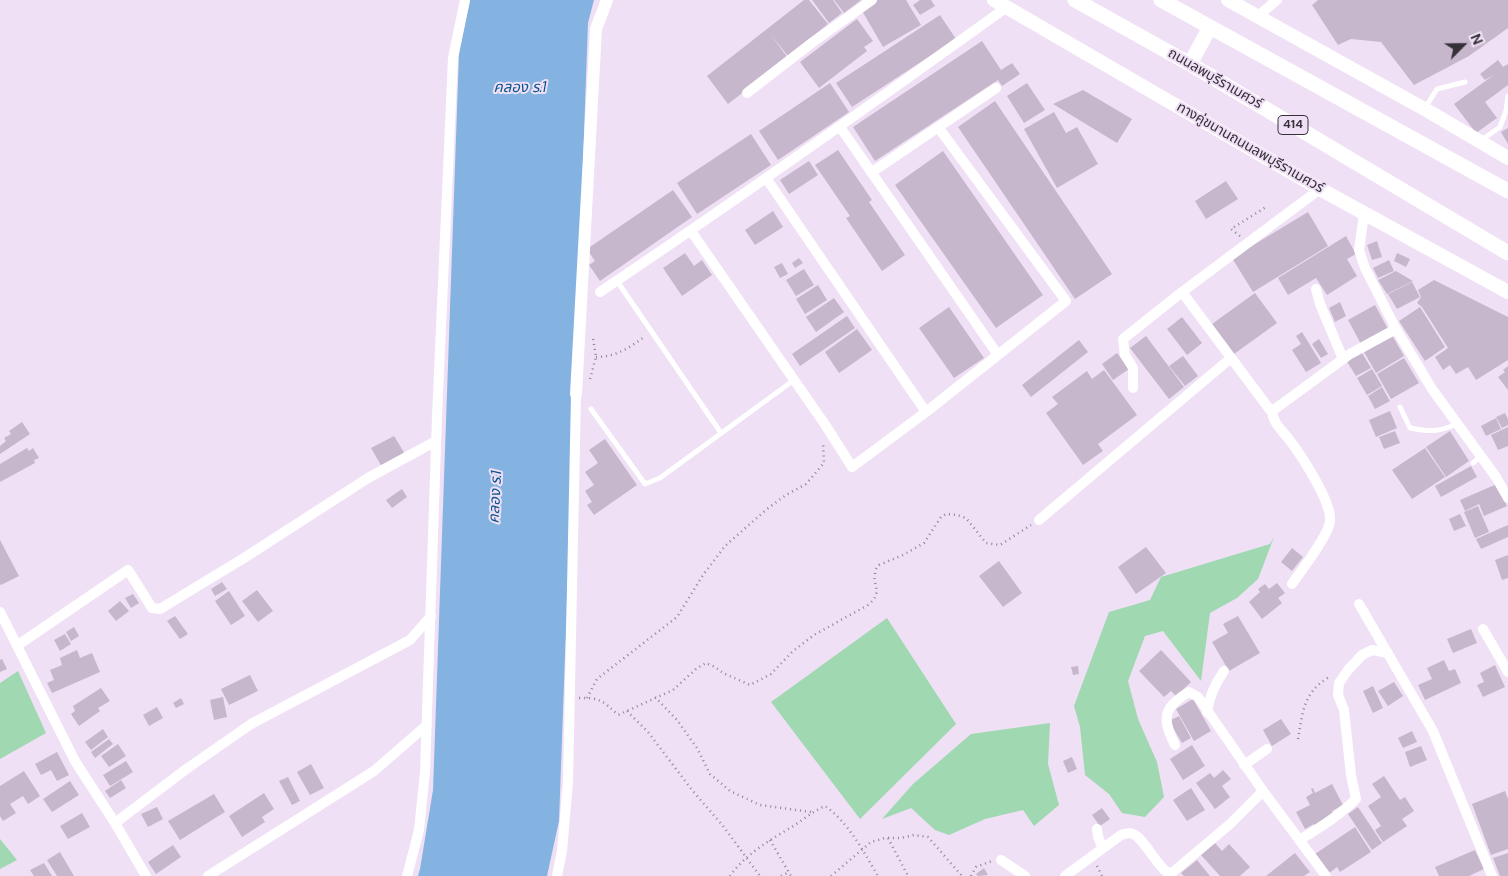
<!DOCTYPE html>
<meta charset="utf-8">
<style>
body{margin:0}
#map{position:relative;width:1508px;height:876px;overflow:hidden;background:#efe0f5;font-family:"DM Sans",sans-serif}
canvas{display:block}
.north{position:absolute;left:1438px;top:20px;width:50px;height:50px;-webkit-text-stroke:4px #efe0f5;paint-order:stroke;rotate:67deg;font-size:14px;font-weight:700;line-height:20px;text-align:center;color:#363139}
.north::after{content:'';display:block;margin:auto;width:18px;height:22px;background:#363139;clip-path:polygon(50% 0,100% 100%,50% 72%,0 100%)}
</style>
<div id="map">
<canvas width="1508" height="876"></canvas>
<div class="north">N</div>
</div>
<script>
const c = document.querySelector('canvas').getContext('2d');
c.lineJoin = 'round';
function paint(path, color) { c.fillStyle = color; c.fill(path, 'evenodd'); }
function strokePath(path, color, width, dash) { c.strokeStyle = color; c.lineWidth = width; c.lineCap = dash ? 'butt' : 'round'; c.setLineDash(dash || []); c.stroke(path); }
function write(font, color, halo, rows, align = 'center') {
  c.font = font + ' "DM Sans","Noto Sans Thai",sans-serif'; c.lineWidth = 4; c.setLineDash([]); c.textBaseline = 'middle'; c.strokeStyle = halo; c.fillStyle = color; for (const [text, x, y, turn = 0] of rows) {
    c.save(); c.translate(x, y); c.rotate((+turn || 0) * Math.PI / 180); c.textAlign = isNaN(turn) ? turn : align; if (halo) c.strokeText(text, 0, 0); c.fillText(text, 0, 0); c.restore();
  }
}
const green = new Path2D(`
 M1274 537 1258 579 1237 598 1210 613 1201 681 1163 631 1145 636 1128 681 1138 719 1157 762 1164 797 1145 817 1122 813 1109 794 1085 775 1080 727 1074 706 1109 612 1150 600 1161 577 1270 544Z
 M887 618 956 724 860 819 771 702Z
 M18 671 46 733 0 759V683Z
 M1050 723 1048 764 1059 805 1034 826 1023 810 985 819 949 835 935 830 911 808 882 819 913 784 971 734Z
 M0 839 17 860 0 869Z`);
const water = new Path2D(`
 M470 0H594L588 23 559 821 547 876H418L420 869 433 790 459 53Z`);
const building = new Path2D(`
 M804 0H809L828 24 788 56 770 34 788 58 728 104 707 76Z
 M812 0H833L842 13 829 23Z
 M834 0H861L844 13Z
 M877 0H906L921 25 883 47 861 9Z
 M920 0H931L935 6 920 15 913 5Z
 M1318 0H1508V28L1469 56 1414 85 1381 42 1351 39 1338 45 1312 5Z
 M940 15 956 39 852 107 836 83Z
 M857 19 873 41 864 47 867 51 819 88 800 62Z
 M982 41 1001 70 1012 63 1020 74 1002 86 998 80 875 161 853 127Z
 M1498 60 1503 67 1508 64V85L1485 102 1497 118 1476 133 1454 104 1495 74 1485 80 1480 74Z
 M830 83 849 112 778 160 759 131Z
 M1027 83 1045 110 1024 123 1007 96Z
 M1083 90 1132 119 1117 143 1053 104Z
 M995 101 1112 274 1075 299 958 127Z
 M1054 112 1066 133 1077 127 1098 164 1057 188 1024 129Z
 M1508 128V144L1501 132Z
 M751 134 771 165 697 214 677 183Z
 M838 150 872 200 869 202 905 255 882 271 846 218 850 216 815 165Z
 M943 151 1043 295 996 328 895 185Z
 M809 161 818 175 789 194 780 180Z
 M1226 181 1238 199 1206 219 1195 201Z
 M673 190 692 217 600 281 589 265 595 261 587 249Z
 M773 211 783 227 755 245 745 230Z
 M1308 212 1328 246 1253 292 1232 258Z
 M1346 236 1356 254 1347 259 1357 276 1327 295 1316 278 1288 295 1278 278Z
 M1377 241 1382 257 1372 260 1367 245Z
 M685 253 694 266 702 260 712 275 682 296 663 268Z
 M1397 253 1410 259 1406 267 1394 261Z
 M799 258 803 263 795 268 792 263Z
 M1389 260 1394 271 1378 278 1373 268Z
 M782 263 788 274 780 278 774 267Z
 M804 269 814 285 796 296 786 280Z
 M1396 271 1413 281 1387 294 1378 280Z
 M1434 280 1508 317V360L1476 380 1468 367 1456 374 1450 365 1443 370 1435 357 1448 348 1422 307 1417 303 1421 297 1418 290Z
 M1412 282 1420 297 1397 309 1388 294Z
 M818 285 827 300 805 314 796 299Z
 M1255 293 1277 323 1234 354 1212 324Z
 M834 298 844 312 816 332 806 317Z
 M1340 302 1346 316 1335 322 1329 308Z
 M1375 305 1388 329 1361 344 1348 320Z
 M949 307 984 358 954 378 919 328Z
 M1420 307 1445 347 1425 361 1399 321Z
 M847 316 855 328 800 366 792 354Z
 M1182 317 1202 343 1187 355 1167 329Z
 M857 329 872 350 839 373 825 352Z
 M1302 332 1321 363 1306 372 1292 350 1301 344 1296 336Z
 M1392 335 1404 356 1376 373 1364 352Z
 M1146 336 1184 387 1169 399 1130 348Z
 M1319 339 1328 354 1321 358 1312 344Z
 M1079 340 1088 352 1031 397 1022 385Z
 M1361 351 1371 368 1356 376 1346 360Z
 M1117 353 1129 369 1113 380 1102 364Z
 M1183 356 1198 376 1185 386 1169 366Z
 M1404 358 1419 383 1391 399 1377 374Z
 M1508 366V390L1498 377 1505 372 1503 370Z
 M1372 369 1382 386 1367 395 1357 378Z
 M1104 370 1137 415 1098 444 1103 451 1083 465 1046 413 1058 404 1052 397 1087 371 1092 379Z
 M1382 387 1390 401 1375 409 1368 396Z
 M1390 411 1397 428 1376 437 1369 420Z
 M1505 413 1508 419V425L1502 428 1496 417Z
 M1496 418 1501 429 1486 436 1481 426Z
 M22 422 30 434 0 454V446L6 441 4 438 11 434 9 431Z
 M1508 427V446L1498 450 1491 435Z
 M1395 431 1400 443 1384 449 1379 437Z
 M1450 431 1469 461 1446 477 1426 447Z
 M394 436 405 454 382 467 371 448Z
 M605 439 637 485 594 515 587 505 592 502 585 491 594 485 585 472 598 463 589 450Z
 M27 448 29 451 33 448 39 458 34 460 35 463 0 482V464Z
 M1425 448 1445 477 1412 499 1392 470Z
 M1471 466 1477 477 1441 497 1435 486Z
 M1497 484 1507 506 1484 516 1479 504 1465 511 1460 500Z
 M402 489 407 497 392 508 386 500Z
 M1478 506 1489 532 1475 538 1464 512Z
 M1460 514 1466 526 1454 531 1449 519Z
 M1508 525V537L1481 549 1476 539Z
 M0 540 19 576 1 585 0 584Z
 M1146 547 1166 573 1136 594 1118 567Z
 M1292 548 1303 557 1292 571 1281 562Z
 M1508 555V578L1502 580 1495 560Z
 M999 561 1022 593 1003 607 979 576Z
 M222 582 227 589 215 596 211 589Z
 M1277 583 1285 593 1278 598 1282 603 1262 619 1249 602 1260 592 1258 589 1265 584 1269 589Z
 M257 590 273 611 258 622 242 601Z
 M229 591 245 616 231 625 215 601Z
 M133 594 139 603 131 608 125 598Z
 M120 601 129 611 116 621 108 611Z
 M175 616 188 634 180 639 167 621Z
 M1238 616 1260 653 1229 671 1212 642 1228 633 1223 624Z
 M74 627 79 636 71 641 66 632Z
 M1471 629 1477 643 1453 653 1447 639Z
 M65 634 71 644 60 651 54 640Z
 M77 650 80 658 92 653 100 672 52 693 47 683 54 680 50 670 62 665 60 658Z
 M1161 650 1191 682 1176 696 1171 691 1164 697 1139 671Z
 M2 659 7 669 0 672V660Z
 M1444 660 1449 671 1455 669 1461 683 1425 700 1418 685 1432 679 1427 668Z
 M1495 665 1505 687 1483 697 1477 685 1484 682 1480 673Z
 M1078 666 1079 674 1073 675 1071 667Z
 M250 675 258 691 229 705 221 689Z
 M1394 682 1403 696 1388 706 1378 691Z
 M1373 686 1383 708 1373 713 1363 691Z
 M101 688 110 701 98 708 100 711 79 726 71 714 75 711 73 706Z
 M223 697 227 717 214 720 210 700Z
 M181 698 184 704 176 708 173 703Z
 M1193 699 1211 731 1194 741 1176 709Z
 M157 707 163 718 149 726 143 715Z
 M1179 716 1191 738 1182 743 1169 721Z
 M1281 719 1291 734 1272 746 1263 730Z
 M103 729 108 737 91 750 85 742Z
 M1412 731 1417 742 1403 748 1398 738Z
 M109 739 113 744 95 758 91 752Z
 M118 744 126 756 109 767 101 756Z
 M1192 745 1205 766 1183 780 1170 759Z
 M1421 746 1427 760 1410 767 1405 752Z
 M57 752 69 775 57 781 51 770 41 775 35 764Z
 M1072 757 1077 769 1068 773 1063 761Z
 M126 761 133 772 110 786 103 775Z
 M311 764 324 788 310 795 297 772Z
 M1223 770 1231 779 1222 786 1230 797 1215 809 1196 783 1210 773 1214 778Z
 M24 771 40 796 28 804 23 796 10 804 16 813 3 821 0 816V786Z
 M1384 776 1400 800 1405 797 1414 811 1402 819 1407 826 1383 842 1375 830 1381 826 1368 806 1381 797 1372 784Z
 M288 777 300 801 292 805 279 781Z
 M121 780 126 788 110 798 105 791Z
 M70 781 79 795 52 812 43 799Z
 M1332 784 1343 805 1332 811 1335 816 1315 826 1314 824 1305 829 1296 812 1310 805 1306 797 1313 793 1311 789 1313 788 1315 793Z
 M1191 788 1205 810 1187 821 1173 800Z
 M1505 791 1508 799V849L1491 855 1472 804Z
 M264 793 274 809 262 817 265 822 242 837 229 816Z
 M214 794 225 812 180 840 168 821Z
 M157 807 163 819 148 827 141 814Z
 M1358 807 1382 843 1372 850 1348 814Z
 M1102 808 1110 819 1100 826 1092 815Z
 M82 813 90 827 68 839 60 826Z
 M1355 827 1371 852 1340 872 1337 867 1328 874 1315 854Z
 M1215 843 1222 851 1229 844 1250 867 1240 876H1220L1201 855Z
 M173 845 181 857 156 874 148 862Z
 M1475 850 1484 869 1469 876H1439L1435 867Z
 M60 852 74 876H57L47 860Z
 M1295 853 1310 872 1304 876H1266Z
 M1508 853V876H1500L1493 858Z
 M1197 860 1210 876H1184L1181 873Z
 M44 863 52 876H34L30 870Z
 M984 868 988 875 978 876 976 874Z`);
const path = new Path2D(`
 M1240 236 1231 229 1266 207
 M596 357C615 357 629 348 644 337
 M590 379 596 357 593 338
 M655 697 677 720 697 748 710 774 730 791 760 805 811 812
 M579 698C600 697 604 702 618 715L673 690 697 668 706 663 715 667 723 673 750 685 771 674 793 651 814 635 868 605C884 592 872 586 875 573 875 570 877 567 879 565L903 555 924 543 941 517 946 514 957 515 966 518 986 543 1000 545 1031 525
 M587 698 597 679 677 617 703 575 725 546 767 509 786 495 806 484 824 463 823 442
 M627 711 648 732 692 790 723 826 760 876
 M1298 739C1303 711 1303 693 1329 677
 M888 838 908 876
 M770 840 791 876
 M1097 866 1102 876
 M730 876C746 853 772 839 795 825 805 818 814 811 825 806 849 823 863 851 878 876
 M781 876 789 872
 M831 876 871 842 885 838H901L914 835 928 837 962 876
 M971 876 976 867 992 861`);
const service = new Path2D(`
 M1425 108 1437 89 1465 82
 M1480 141 1500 127 1506 111 1508 96
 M617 281 721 433
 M1400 407 1410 428C1430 432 1438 432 1457 424
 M591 409 645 484 660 478 794 380
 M1473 463 1481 456`);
const minor = new Path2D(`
 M1258 16 1277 0
 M747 93 813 42 872 0
 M840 127 998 355
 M872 172 996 88
 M766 178 926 412
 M1364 214 1359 250 1365 268 1396 329 1432 389 1496 477 1508 498
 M691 231 826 426 852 467 926 412 1066 301 938 127
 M1316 289 1320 304 1343 359
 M600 292C737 200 872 104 1007 7
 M1182 292 1270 410 1275 409 1350 354 1396 329
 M1133 388V368L1125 355 1123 339 1182 292 1320 189
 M1272 410C1272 423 1284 432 1291 442 1303 458 1332 503 1330 521 1329 535 1301 571 1292 584
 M1039 520 1231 358
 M1359 604 1433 731 1492 876
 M0 612 75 761 115 823 146 876
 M1483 629 1508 672
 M18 645 128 570 152 608 160 609 244 558 368 478 436 441
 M1207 712C1209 696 1215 684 1224 671
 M1175 745C1162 719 1162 708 1189 692L1198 697 1263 791 1326 876
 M1244 765 1267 749
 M115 823 185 770 251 724 410 640 431 616
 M1097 829 1098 837 1103 848
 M1299 840C1320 828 1339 816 1356 799L1351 775 1344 710 1338 695 1339 683 1348 670 1362 655 1372 650 1388 653
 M1001 860 1025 876
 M208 876 374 771 427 725
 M407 876 419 830 425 772 437 417 453 58 465 0
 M557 876 562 851 568 782 576 394
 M1065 876 1121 835C1124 834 1129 832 1133 834 1144 838 1155 864 1168 873L1173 872 1230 824 1263 791`);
const tertiary = new Path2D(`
 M576 394 596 29 607 0`);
const secondary = new Path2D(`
 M994 0 1320 189 1508 292
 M1228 0 1428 111 1508 158`);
const primary = new Path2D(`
 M1075 0 1190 64 1508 253
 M1161 0 1508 191
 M1190 64 1210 27`);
const shields = [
 [1293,125,30]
];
const shieldNames = [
 ["414",1293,125]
];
const streetNames = [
 ["ถนนลพบุรีราเมศวร์",1215,79,30],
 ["ทางคู่ขนานถนนลพบุรีราเมศวร์",1250,148,30]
];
const waterNames = [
 ["คลอง ร.1",520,88],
 ["คลอง ร.1",496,497,-87]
];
paint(green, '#9fd8b1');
paint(water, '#84b3e2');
paint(building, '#c6b7cc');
strokePath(path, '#8f8694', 2.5, [1, 4]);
strokePath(service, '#fff', 5);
strokePath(minor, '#fff', 10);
strokePath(tertiary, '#fff', 12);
strokePath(secondary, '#fff', 14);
strokePath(primary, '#fff', 15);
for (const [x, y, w] of shields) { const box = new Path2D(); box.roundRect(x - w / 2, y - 9.5, w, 19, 4); c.fillStyle = '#efe0f5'; c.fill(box); strokePath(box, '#363139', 1); }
write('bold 12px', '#363139', null, shieldNames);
write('14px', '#363139', '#efe0f5', streetNames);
write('italic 15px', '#0c548e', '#efe0f5', waterNames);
</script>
